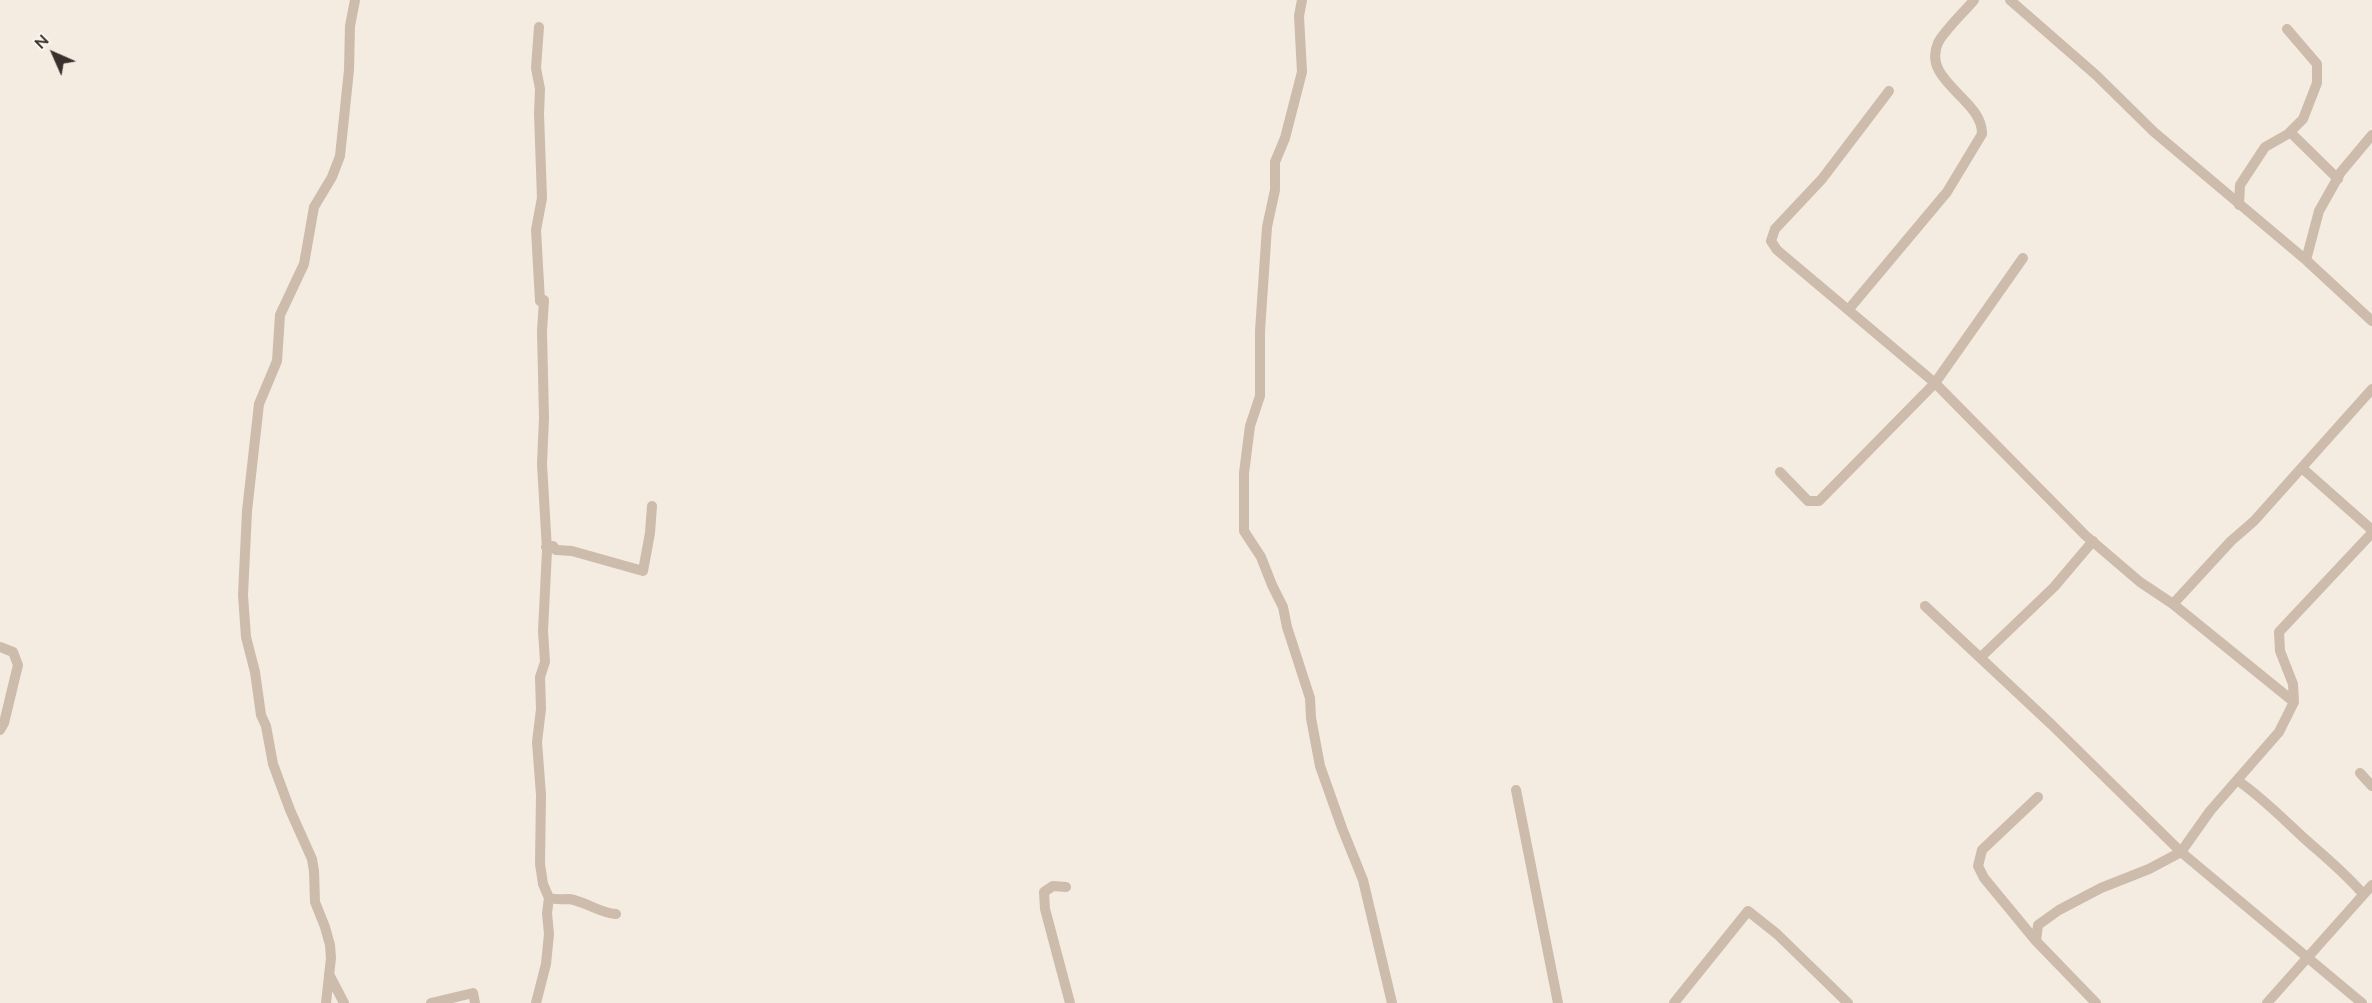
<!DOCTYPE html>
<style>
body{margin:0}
#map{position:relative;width:2372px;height:1003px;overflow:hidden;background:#f4ebe1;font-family:Lato,sans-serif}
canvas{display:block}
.north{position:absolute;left:24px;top:24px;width:60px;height:60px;-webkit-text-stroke:4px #fbf5ee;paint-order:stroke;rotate:315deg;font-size:16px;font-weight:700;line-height:24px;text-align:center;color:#3b302b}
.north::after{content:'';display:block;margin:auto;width:21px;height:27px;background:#3b302b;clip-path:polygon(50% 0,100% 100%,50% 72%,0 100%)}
</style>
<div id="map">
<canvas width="2372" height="1003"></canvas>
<div class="north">N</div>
</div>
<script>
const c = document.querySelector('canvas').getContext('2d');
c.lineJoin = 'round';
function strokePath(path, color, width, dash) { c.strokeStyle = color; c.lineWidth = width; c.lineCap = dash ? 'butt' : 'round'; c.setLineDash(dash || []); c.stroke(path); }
const minor = new Path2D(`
 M1302 0 1299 16 1302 72 1285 138 1275 162V190L1267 227 1260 331V396L1250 426 1244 473V531L1261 557 1272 585 1283 607 1287 627 1310 698 1311 718 1320 766 1342 828 1363 880 1392 1003
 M2010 0 2096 75 2154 132 2306 260 2372 321
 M1889 91 1822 179 1775 229 1771 241 1777 250 1935 383 2085 535 2140 582 2173 604 2294 702
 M2290 132 2338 179
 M2239 205 2240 185 2265 147 2288 134 2303 119 2317 83V64L2287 29
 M2306 260 2319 211 2341 172 2372 135
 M1849 309 1947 192 1982 134C1983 99 1921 81 1938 43 1943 32 1965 11 1974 0
 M2302 468 2372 530
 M1780 472 1808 501H1819L1935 383 2023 258
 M546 547 553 546 556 550 572 551 643 571 650 533 652 506
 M2173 604 2231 541 2254 521 2372 389
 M1925 606 2052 725 2181 852 2362 1003
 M0 647 13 652 18 665 4 723 0 730
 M1981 657 2054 587 2093 541
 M2360 773 2372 786
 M2237 780C2263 798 2282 818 2305 839 2325 857 2345 873 2363 894
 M1516 790 1558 1003
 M2038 797 1982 850 1978 866 1984 878 2036 941 2096 1003
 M1066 887 1053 886 1044 892 1045 909 1070 1003
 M549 898C557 900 562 899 569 899 585 901 599 913 616 914
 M2036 941 2038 925 2059 910 2101 888 2149 869 2181 852 2210 811 2279 732 2294 702 2293 684 2280 651 2279 632 2372 533
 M329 974 344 1003
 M326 1003 331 958 330 945 325 927 315 902 314 871 312 859 290 810 273 764 266 726 261 715 255 672 246 637 243 595 247 511 259 404 277 361 280 315 304 264 314 207 332 177 340 156 349 70 350 26 355 0
 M431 1003 473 993 475 1003
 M536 1003 546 964 549 934 547 913 549 898 543 884 540 864 541 795 537 742 541 709 540 677 545 662 543 631 547 550 542 464 544 418 542 331 544 300 540 301 536 230 542 198 539 114 540 89 536 68 539 27
 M1674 1003 1748 911 1777 934 1848 1003
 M2267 1003 2372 885`);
strokePath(minor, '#cdbbac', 10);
</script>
